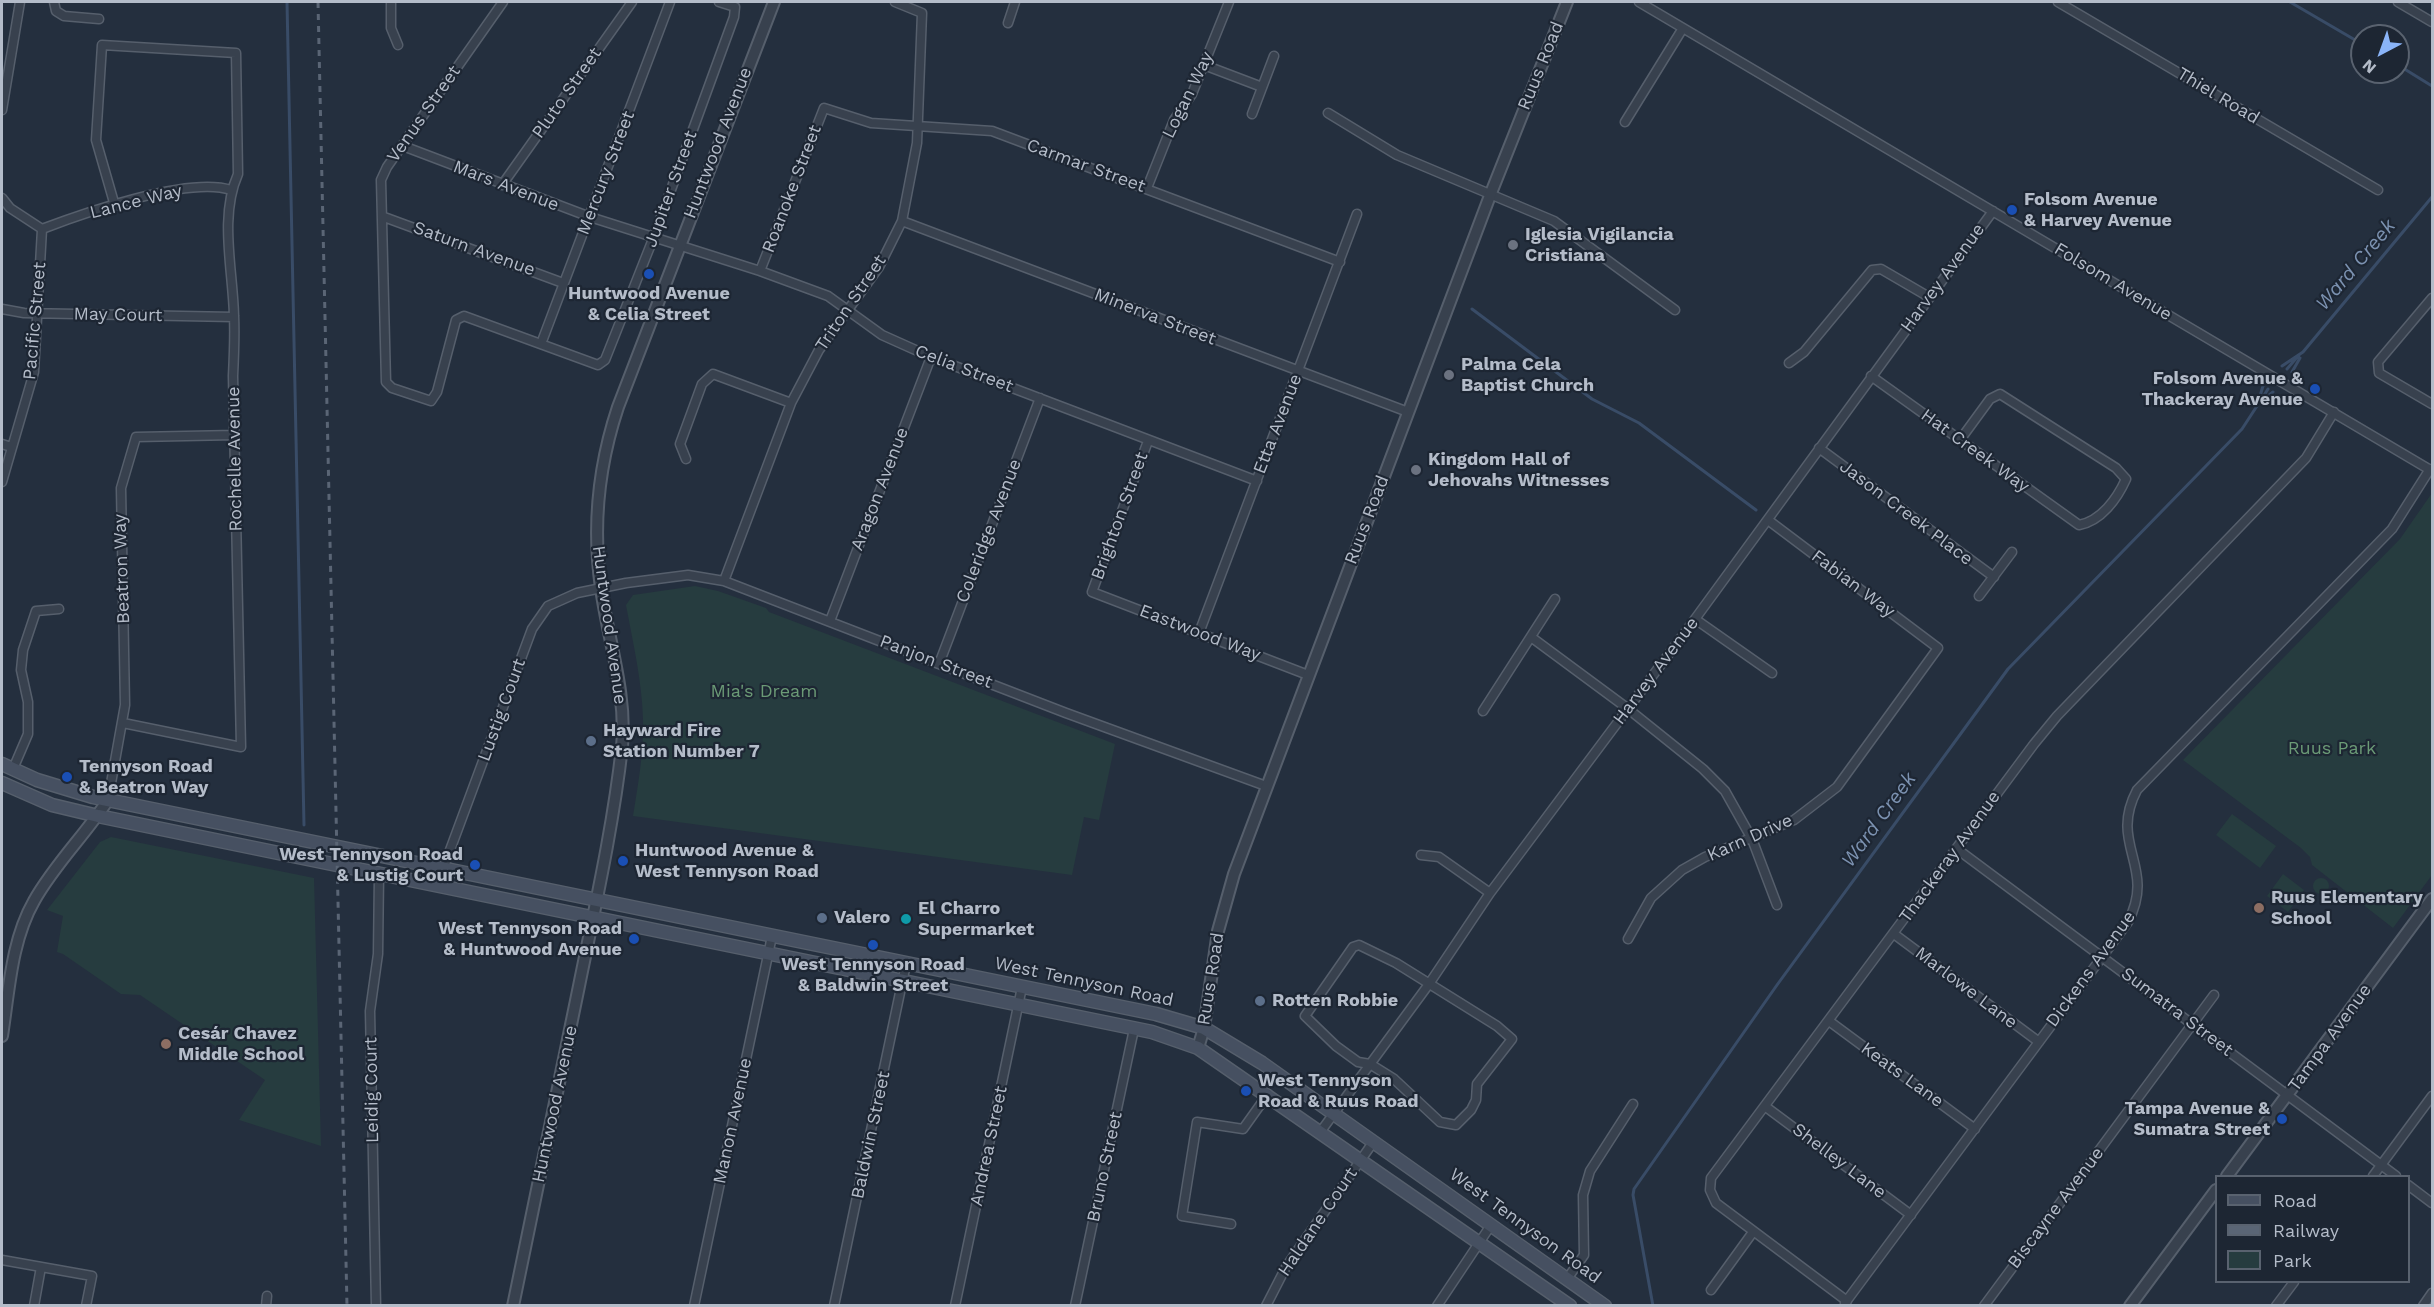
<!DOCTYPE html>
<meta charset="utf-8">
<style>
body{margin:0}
#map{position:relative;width:2434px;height:1307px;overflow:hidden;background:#242f3e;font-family:"Work Sans",sans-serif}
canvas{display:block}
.frame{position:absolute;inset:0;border:3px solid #b4bcc9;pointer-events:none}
.legend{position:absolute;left:2215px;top:1175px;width:195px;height:108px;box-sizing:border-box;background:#1d2633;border:2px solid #59626f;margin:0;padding:8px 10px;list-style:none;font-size:18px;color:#b4bcc9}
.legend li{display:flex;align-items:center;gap:12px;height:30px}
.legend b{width:30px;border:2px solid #59626f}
.north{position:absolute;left:2350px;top:24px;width:60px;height:60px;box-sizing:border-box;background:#1d2633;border:2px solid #59626f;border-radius:50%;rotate:221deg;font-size:16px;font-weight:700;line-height:24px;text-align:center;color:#b4bcc9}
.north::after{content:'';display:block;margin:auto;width:21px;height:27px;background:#8ab4f8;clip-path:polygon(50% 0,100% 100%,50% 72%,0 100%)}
</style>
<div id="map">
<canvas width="2434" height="1307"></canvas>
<div class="frame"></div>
<ul class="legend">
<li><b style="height:8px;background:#465061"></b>Road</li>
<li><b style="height:8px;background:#5a6575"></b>Railway</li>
<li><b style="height:16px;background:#263c3f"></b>Park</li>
</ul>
<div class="north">N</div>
</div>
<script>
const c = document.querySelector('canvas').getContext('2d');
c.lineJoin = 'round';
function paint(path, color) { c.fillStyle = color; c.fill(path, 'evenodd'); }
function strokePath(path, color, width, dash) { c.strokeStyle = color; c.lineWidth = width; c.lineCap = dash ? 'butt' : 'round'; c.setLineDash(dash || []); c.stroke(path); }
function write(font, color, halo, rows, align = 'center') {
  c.font = font + ' "Work Sans",sans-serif'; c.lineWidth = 4.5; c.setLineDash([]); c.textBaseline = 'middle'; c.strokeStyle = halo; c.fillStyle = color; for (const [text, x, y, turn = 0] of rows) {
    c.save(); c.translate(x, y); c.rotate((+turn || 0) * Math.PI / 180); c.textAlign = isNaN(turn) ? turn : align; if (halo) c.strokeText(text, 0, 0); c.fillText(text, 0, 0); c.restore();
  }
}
const green = new Path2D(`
 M2432 493V875L2393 928 2312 865 2310 857 2301 848 2183 760 2400 539Z
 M695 586 718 591 766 608 769 612 1115 744 1099 820 1084 817 1072 875 633 816C638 784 644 752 643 719 642 681 633 643 626 605L633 595Z
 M2232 814 2276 846 2260 868 2216 835Z
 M111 837 314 878 321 1146 239 1120 265 1080 140 995 121 994 63 954 57 952 63 916 47 910 100 842Z
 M2283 874 2304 890 2288 912 2267 896Z
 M2313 886a8 8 0 1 1 16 0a8 8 0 1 1-16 0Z`);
const stream = new Path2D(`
 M287 2 304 825
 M2290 2 2362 44
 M2398 65 2432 86
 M1472 309 1592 399 1639 423 1756 510
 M2282 366 2303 352 2432 197
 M2287 369 2299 355
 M2292 372 2300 358
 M2260 402 2268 389
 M2258 404 2273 392
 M1653 1306 1633 1195 1634 1189 1777 985 2008 669 2242 429 2257 406 2263 386`);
const minor = new Path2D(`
 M54 2 56 11 64 16 99 19
 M391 2V28L398 45
 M503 2 387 167 381 180 386 382 392 388 431 401 437 392 456 320 464 316 598 365 605 360 653 239 734 17 735 7 719 2
 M1639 2 2432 471
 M2058 2 2378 190
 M2398 2 2432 22
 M1008 23 1015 2
 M1204 65 1262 87
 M2 110 20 2
 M1328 113 1397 155 1554 221 1675 310
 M1252 114 1274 56
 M1625 122 1683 28
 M403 146 590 217 760 271 828 296 882 335 931 357 1257 481
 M502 185 632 2
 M1147 188 1174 120 1192 94 1229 2
 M2 198 10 208 42 229
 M115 206 96 140 102 45 236 53 238 174C219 217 233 270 234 316 235 336 234 356 233 376L241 747 123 723
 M384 217 563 283
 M902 221 1408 412
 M42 229C84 213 189 176 231 190
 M760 271 824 108 871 123 992 131 1340 262
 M2432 298 2378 362 2379 373 2432 404
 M2 309 24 313 234 317
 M541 344 670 2
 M1789 363 1804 352 1872 270 1881 269 1929 297
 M1871 376 2079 525C2101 521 2117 499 2126 479L2116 468 2000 394 1990 399 1960 440
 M1148 441 1092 592 1308 675
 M2 444 11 447
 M1819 448 1994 577
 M686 459 680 444 702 384 713 374 791 403
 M2 482 34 372 42 229
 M724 581 791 403 819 350 879 267 902 221 917 143 922 13 895 2
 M1979 596 2012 552
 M1695 619 1772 673
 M830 621 931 357
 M1199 633 1357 214
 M1531 637 1627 708 1703 769 1725 791 1752 839 1777 905
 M939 664 1040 398
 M1483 711 1555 599
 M13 769 28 734V702L21 670 23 650 36 611 59 609
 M108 800 125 705 121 488 136 437 235 435
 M1957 849 2396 1176
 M1421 855 1439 857 1490 893
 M443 869 532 629 548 606 577 593 626 583 688 575 724 581 1066 713 1266 786
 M1894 934 2039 1042
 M1628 939 1651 898 1682 870 1705 857 1794 820 1837 787 1938 648 1768 520
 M1359 945 1396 963 1497 1026 1512 1039 1477 1084 1476 1100 1471 1110 1456 1125 1440 1122 1394 1079 1370 1064 1358 1062 1336 1046 1305 1016 1353 947Z
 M1829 1021 1975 1129
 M1766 1107 1911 1215
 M1321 1131 1429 984 1490 893 1695 619 1993 211
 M2373 1176 2432 1096
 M2408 1185 2432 1203
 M1231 1224 1182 1216 1197 1122 1243 1129 1268 1094
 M2 1260 92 1276 86 1306
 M1567 1279 1584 1255 1583 1195 1590 1171 1633 1104
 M1711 1290 1753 1232
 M1847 1301 1716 1203 1710 1190 1711 1178 2034 744 2057 716 2306 458 2334 412
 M1845 1303 2128 922C2157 866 2108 845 2137 790L2392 529 2430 469
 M34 1306 41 1267
 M266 1306 267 1296
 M376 1306 370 1011 378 954 379 875
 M694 1306 772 936
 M834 1306 906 964
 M955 1306 1022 987
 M1075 1306 1134 1029
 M1266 1306 1286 1267 1374 1141
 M1437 1306 1491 1225
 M1984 1306 2214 995
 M2276 1306 2294 1282
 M2423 1306 2432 1293`);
const tertiary = new Path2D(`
 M2 1036C9 992 11 941 34 901 54 865 85 835 108 800
 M1198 1048 1204 1028 1218 931 1234 874 1491 193 1567 2
 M2227 1176 2432 899
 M513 1306C535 1199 557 1093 579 986 595 907 613 827 622 747 627 693 608 640 601 588 592 525 598 467 618 407L774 2
 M2130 1306 2216 1190`);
const secondary = new Path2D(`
 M2 764 37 780 93 797 1156 1014 1204 1028 1262 1063 1605 1306
 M2 783 52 805 98 816 1152 1032 1198 1048 1570 1306`);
const rail = new Path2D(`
 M318 2 347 1306`);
const markers = [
 [2012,210,6,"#1a4fb4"],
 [1513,245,6,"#6b7280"],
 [649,274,6,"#1a4fb4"],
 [1449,375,6,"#6b7280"],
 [2315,389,6,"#1a4fb4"],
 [1416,470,6,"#6b7280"],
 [591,741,6,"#5c6f8a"],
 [67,777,6,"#1a4fb4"],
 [623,861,6,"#1a4fb4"],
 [475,865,6,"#1a4fb4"],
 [2259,908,6,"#8d6e63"],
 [822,918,6,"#5c6f8a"],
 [906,919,6,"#0f9aa8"],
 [634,939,6,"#1a4fb4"],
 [873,945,6,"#1a4fb4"],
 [1260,1001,6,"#5c6f8a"],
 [166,1044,6,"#8d6e63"],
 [1246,1091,6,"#1a4fb4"],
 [2282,1119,6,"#1a4fb4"]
];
const streetNames = [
 ["Ruus Road",1541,66,-68],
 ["Pluto Street",567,93,-55],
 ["Logan Way",1188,95,-64],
 ["Thiel Road",2218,96,31],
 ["Venus Street",424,114,-55],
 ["Huntwood Avenue",718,143,-69],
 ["Carmar Street",1086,166,20],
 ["Mercury Street",606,173,-69],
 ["Mars Avenue",506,186,21],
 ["Jupiter Street",671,189,-70],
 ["Roanoke Street",792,189,-69],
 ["Lance Way",136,202,-14],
 ["Saturn Avenue",474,249,20],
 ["Harvey Avenue",1943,278,-54],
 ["Folsom Avenue",2113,282,31],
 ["Triton Street",851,303,-56],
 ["May Court",118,315,1],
 ["Minerva Street",1155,317,21],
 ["Pacific Street",35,321,-85],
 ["Celia Street",964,369,21],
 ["Etta Avenue",1278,424,-69],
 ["Hat Creek Way",1975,451,36],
 ["Rochelle Avenue",235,459,-91],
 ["Aragon Avenue",880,489,-69],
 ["Jason Creek Place",1906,513,37],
 ["Brighton Street",1120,516,-70],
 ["Ruus Road",1367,520,-69],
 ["Coleridge Avenue",989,531,-69],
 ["Beatron Way",122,569,-92],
 ["Fabian Way",1853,584,37],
 ["Huntwood Avenue",609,625,82],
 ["Eastwood Way",1200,633,21],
 ["Panjon Street",936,662,21],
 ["Harvey Avenue",1656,671,-53],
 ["Lustig Court",502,710,-70],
 ["Karn Drive",1750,838,-24],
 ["Thackeray Avenue",1950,857,-54],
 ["Dickens Avenue",2091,969,-54],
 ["Ruus Road",1211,979,-81],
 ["West Tennyson Road",1084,982,12],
 ["Marlowe Lane",1966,988,37],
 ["Sumatra Street",2177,1012,37],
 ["Tampa Avenue",2330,1038,-54],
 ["Keats Lane",1902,1075,36],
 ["Leidig Court",372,1090,-91],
 ["Huntwood Avenue",555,1104,-78],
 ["Manon Avenue",733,1121,-78],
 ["Baldwin Street",871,1135,-78],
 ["Andrea Street",989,1146,-78],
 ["Shelley Lane",1839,1161,37],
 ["Bruno Street",1105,1167,-78],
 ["Biscayne Avenue",2056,1208,-53],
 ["Haldane Court",1318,1222,-56],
 ["West Tennyson Road",1525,1226,36]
];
const poiNames = [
 ["Folsom Avenue",2024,200],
 ["& Harvey Avenue",2024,221],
 ["Iglesia Vigilancia",1525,235],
 ["Cristiana",1525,256],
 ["Huntwood Avenue",649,294,"center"],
 ["& Celia Street",649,315,"center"],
 ["Palma Cela",1461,365],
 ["Baptist Church",1461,386],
 ["Folsom Avenue &",2303,379,"right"],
 ["Thackeray Avenue",2303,400,"right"],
 ["Kingdom Hall of",1428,460],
 ["Jehovahs Witnesses",1428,481],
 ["Hayward Fire",603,731],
 ["Station Number 7",603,752],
 ["Tennyson Road",79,767],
 ["& Beatron Way",79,788],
 ["Huntwood Avenue &",635,851],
 ["West Tennyson Road",635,872],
 ["West Tennyson Road",463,855,"right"],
 ["& Lustig Court",463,876,"right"],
 ["Ruus Elementary",2271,898],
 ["School",2271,919],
 ["El Charro",918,909],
 ["Supermarket",918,930],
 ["Valero",834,918],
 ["West Tennyson Road",622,929,"right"],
 ["& Huntwood Avenue",622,950,"right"],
 ["West Tennyson Road",873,965,"center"],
 ["& Baldwin Street",873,986,"center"],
 ["Rotten Robbie",1272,1001],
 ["Cesár Chavez",178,1034],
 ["Middle School",178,1055],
 ["West Tennyson",1258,1081],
 ["Road & Ruus Road",1258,1102],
 ["Tampa Avenue &",2270,1109,"right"],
 ["Sumatra Street",2270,1130,"right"]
];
const parkNames = [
 ["Mia's Dream",764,692],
 ["Ruus Park",2332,749]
];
const waterNames = [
 ["Ward Creek",2356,265,-50],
 ["Ward Creek",1879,820,-54]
];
paint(green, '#263c3f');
strokePath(stream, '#394c67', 3);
strokePath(minor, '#565f6c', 11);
strokePath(tertiary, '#565f6c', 14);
strokePath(secondary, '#565f6c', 15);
strokePath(minor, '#38414e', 8);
strokePath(tertiary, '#38414e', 10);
strokePath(secondary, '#465061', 12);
strokePath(rail, '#5a6575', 3, [6, 6]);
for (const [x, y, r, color] of markers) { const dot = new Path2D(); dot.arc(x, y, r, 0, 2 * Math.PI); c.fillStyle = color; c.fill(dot); strokePath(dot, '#1d2633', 2); }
write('18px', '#b4bcc9', '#1d2633', streetNames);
write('bold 18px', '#b4bcc9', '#1d2633', poiNames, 'left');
write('18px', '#6b9a76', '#1d2633', parkNames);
write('italic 20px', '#7c92b1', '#1d2633', waterNames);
</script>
